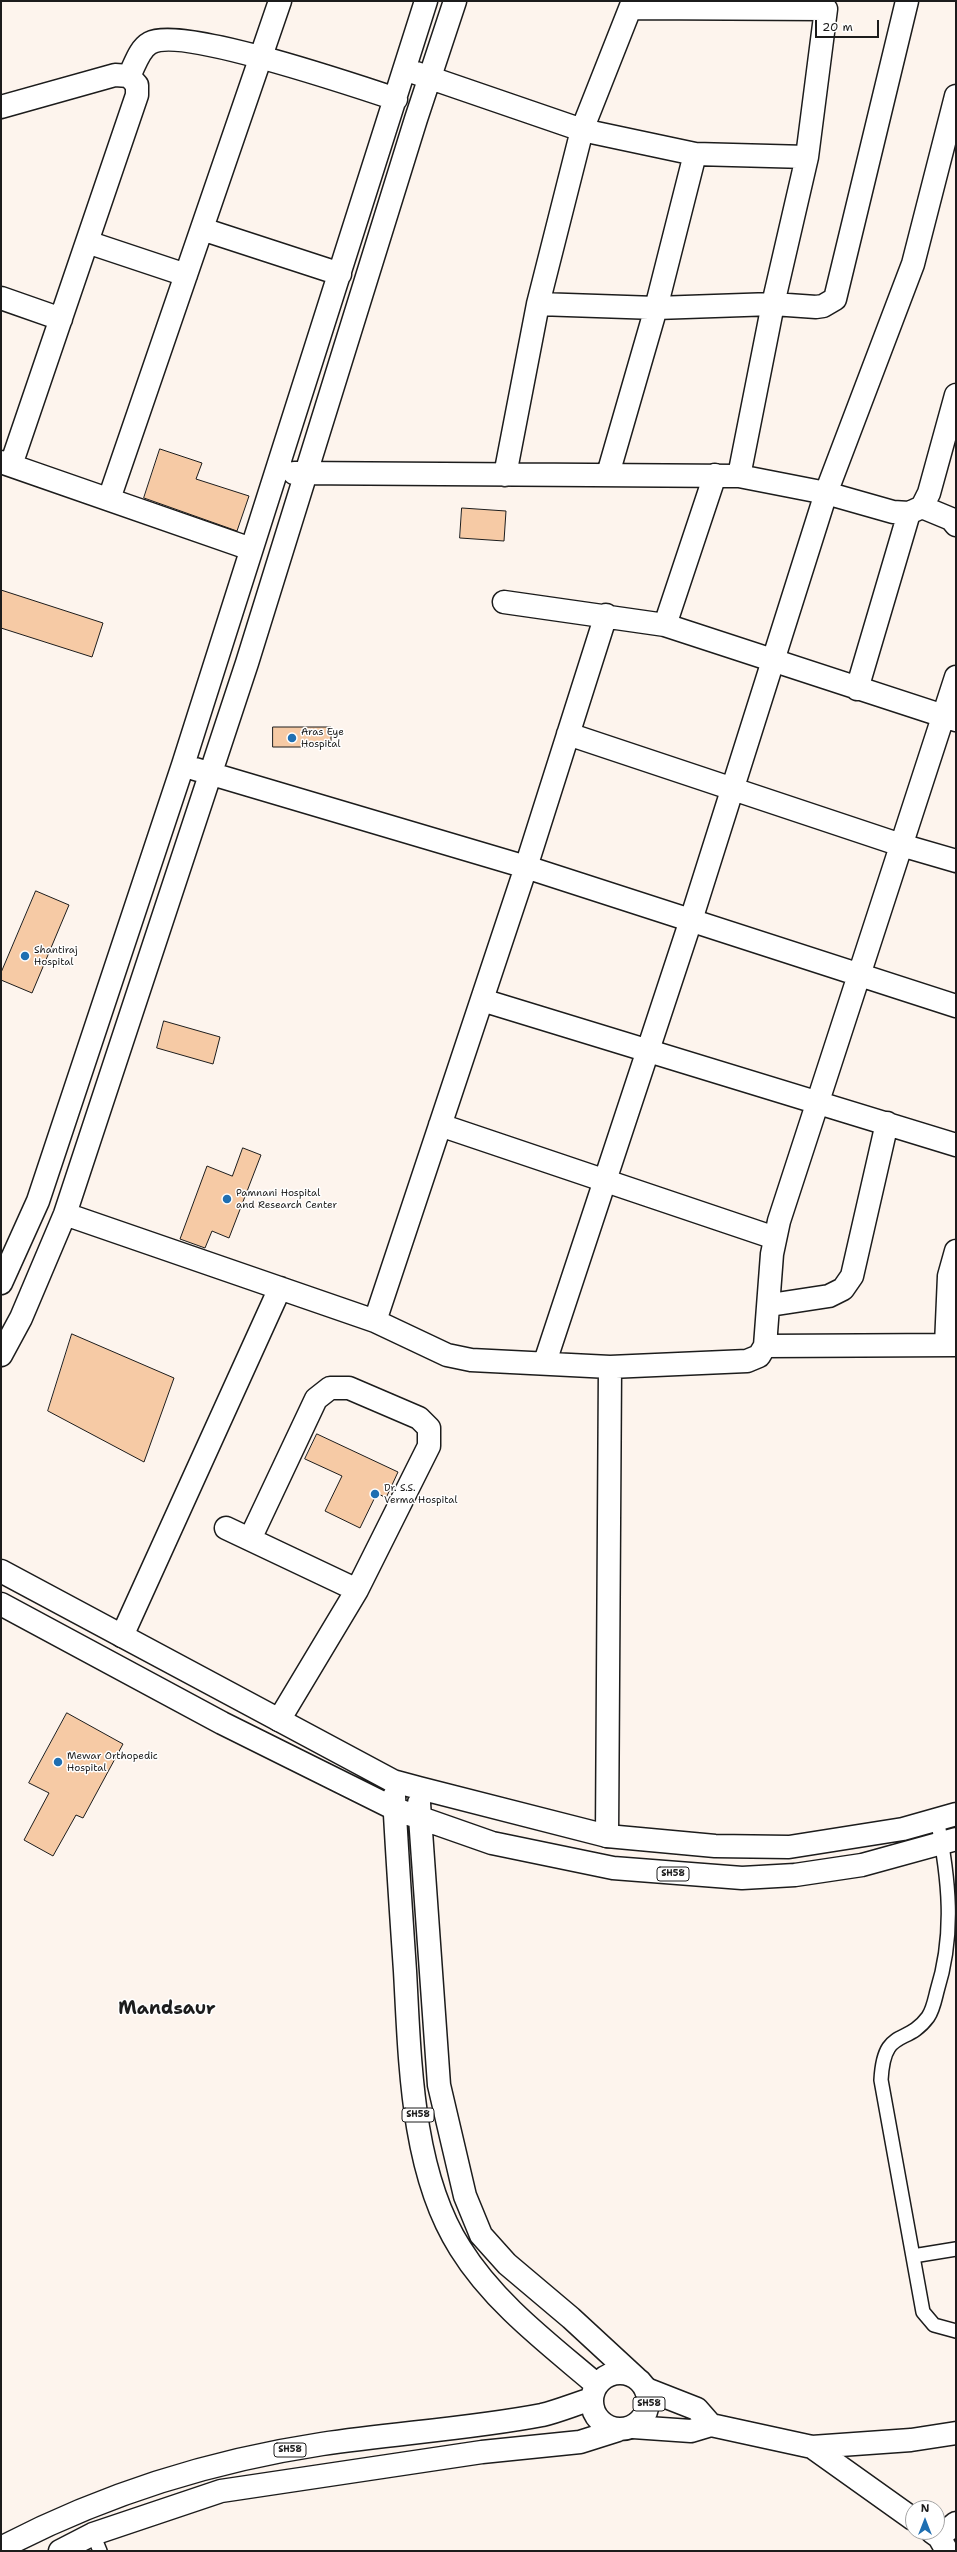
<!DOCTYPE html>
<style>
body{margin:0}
#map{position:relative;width:957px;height:2552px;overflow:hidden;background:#fdf4ed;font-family:"Shantell Sans",sans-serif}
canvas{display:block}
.frame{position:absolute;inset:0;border:2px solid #1c1c1c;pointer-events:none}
.north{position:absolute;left:905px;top:2500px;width:40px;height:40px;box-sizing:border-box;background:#fff;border:1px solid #a4a4a4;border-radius:50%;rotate:0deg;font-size:11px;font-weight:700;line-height:16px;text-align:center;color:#1c1c1c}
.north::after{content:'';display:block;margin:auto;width:14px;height:18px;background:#1f6fb2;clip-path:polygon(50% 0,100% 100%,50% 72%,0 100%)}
.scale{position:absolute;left:815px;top:20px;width:64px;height:18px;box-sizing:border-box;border:2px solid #1c1c1c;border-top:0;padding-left:5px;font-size:12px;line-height:14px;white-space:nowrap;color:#1c1c1c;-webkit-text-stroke:3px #fff;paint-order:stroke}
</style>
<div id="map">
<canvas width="957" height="2552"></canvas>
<div class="frame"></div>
<div class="north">N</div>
<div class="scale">20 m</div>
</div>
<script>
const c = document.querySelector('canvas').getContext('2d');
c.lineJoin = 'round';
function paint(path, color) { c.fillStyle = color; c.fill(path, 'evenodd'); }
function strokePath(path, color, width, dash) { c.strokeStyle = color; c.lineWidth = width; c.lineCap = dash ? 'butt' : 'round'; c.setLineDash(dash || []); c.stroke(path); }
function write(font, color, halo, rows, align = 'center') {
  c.font = font + ' "Shantell Sans",sans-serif'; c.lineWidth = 3; c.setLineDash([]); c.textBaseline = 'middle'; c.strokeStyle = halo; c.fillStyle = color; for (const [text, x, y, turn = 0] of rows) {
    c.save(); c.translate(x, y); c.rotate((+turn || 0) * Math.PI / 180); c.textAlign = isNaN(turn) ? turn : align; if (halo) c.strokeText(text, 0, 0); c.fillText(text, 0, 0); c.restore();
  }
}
const building = new Path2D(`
 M160 449 202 463 196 479 249 496 237 531 144 498Z
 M462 508 506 511 504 541 460 538Z
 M1 590 103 623 92 657 1 628Z
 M273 727H331V747H273Z
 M36 891 69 905 32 993 1 980V973Z
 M164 1021 220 1037 213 1064 157 1048Z
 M243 1148 261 1155 229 1238 212 1231 205 1248 180 1239 207 1166 232 1176Z
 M72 1334 174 1378 144 1462 48 1411Z
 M317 1434 398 1472 386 1498 377 1493 360 1528 325 1511 342 1476 305 1459Z
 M67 1713 123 1744 83 1818 76 1815 53 1856 24 1840 49 1793 29 1783Z`);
const service = new Path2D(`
 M937 1819C949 1878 955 1934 937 1991 935 1999 933 2010 928 2017 906 2047 884 2026 881 2080L923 2312 934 2325 956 2331
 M913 2256 956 2249
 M93 2534 100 2551`);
const minor = new Path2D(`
 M633 1 582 130 695 154 807 157
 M631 8 826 9 807 157 773 304 739 476
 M416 73 582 130 538 304 505 475
 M129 76C135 65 139 49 150 43 181 26 356 86 396 99
 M1 107 115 75 129 76 137 85V95L11 465
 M202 229 340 274
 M87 242 186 275
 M1 298 61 319
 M538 304 656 308 773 304 816 307 823 306 835 299 907 1
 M1 462 251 549
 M294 473 739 476 826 493 893 512 909 513 922 507 929 493 956 395
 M608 474 656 308 695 154
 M109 499 280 1
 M922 507 951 519 956 525
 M504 602 665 625 956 720
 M665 625 715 475
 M857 689 909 513
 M568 734 901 845 956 861
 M195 769 526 867 956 1006
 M482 1000 956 1145
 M440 1125 775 1238
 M65 1214 375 1321 447 1355 471 1360 610 1367 747 1361 759 1356 765 1346 772 1254 779 1221 956 677
 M1 1283 38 1201 183 765 426 1
 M770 1305 829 1296 843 1289 852 1276 887 1123
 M375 1321 526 867 606 615
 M946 1345 949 1276 956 1251
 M765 1346 956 1345
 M1 1355 21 1318 65 1214 247 663 416 119 455 1
 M545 1362 691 920 826 493 913 264 956 96
 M226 1528 357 1590
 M250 1539 316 1399 330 1388H349L419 1418 429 1428V1446L357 1590 279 1720
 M122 1636 280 1288
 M607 1836 610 1367
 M646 2389 697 2409 711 2425
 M633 2427 691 2431 711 2425 812 2447 911 2440 956 2433
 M812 2447 913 2519
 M932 2532 939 2537 947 2551
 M939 2537 956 2523`);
const primary = new Path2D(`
 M1 1571 393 1781 419 1788 607 1836 715 1846 789 1847 903 1829 956 1814
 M1 1604 222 1723 395 1809 492 1843 613 1868 742 1878 795 1875 862 1865 956 1839
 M394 1796C397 1854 401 1912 405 1971 410 2060 411 2171 460 2248 494 2303 549 2344 597 2385
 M419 1803 439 2085 465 2196 481 2235 507 2264 571 2318 636 2378
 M592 2401a28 28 0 1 1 56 0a28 28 0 1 1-56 0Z
 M1 2548C102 2495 210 2461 322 2444 395 2433 469 2429 542 2415 559 2411 575 2404 592 2399
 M60 2551 93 2534 221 2491 482 2452 580 2442 618 2430`);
const markers = [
 [292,738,5,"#1f6fb2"],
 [25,956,5,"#1f6fb2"],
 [227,1199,5,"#1f6fb2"],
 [375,1494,5,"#1f6fb2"],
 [58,1762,5,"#1f6fb2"]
];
const shields = [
 [673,1874,32],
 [418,2115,32],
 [649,2404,32],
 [290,2450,32]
];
const shieldNames = [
 ["SH58",673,1874],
 ["SH58",418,2115],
 ["SH58",649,2404],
 ["SH58",290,2450]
];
const poiNames = [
 ["Aras Eye",301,732],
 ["Hospital",301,744],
 ["Shantiraj",34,950],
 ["Hospital",34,962],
 ["Pamnani Hospital",236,1193],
 ["and Research Center",236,1205],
 ["Dr. S.S.",384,1488],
 ["Verma Hospital",384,1500],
 ["Mewar Orthopedic",67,1756],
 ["Hospital",67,1768]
];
const townNames = [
 ["Mandsaur",167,2009]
];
paint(building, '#f6caa5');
strokePath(building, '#1c1c1c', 1);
strokePath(service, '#1c1c1c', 16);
strokePath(minor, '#1c1c1c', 25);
strokePath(primary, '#1c1c1c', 25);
strokePath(service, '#fff', 13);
strokePath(minor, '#fff', 22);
strokePath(primary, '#fff', 22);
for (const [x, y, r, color] of markers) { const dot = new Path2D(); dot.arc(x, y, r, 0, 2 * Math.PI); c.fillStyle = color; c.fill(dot); strokePath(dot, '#fff', 1.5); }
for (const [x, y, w] of shields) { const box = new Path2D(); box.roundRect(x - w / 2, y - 7, w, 14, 3); c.fillStyle = '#fff'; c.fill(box); strokePath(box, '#1c1c1c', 1); }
write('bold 9px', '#1c1c1c', null, shieldNames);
write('10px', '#1c1c1c', '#fff', poiNames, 'left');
write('bold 18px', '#1c1c1c', '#fff', townNames);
</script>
